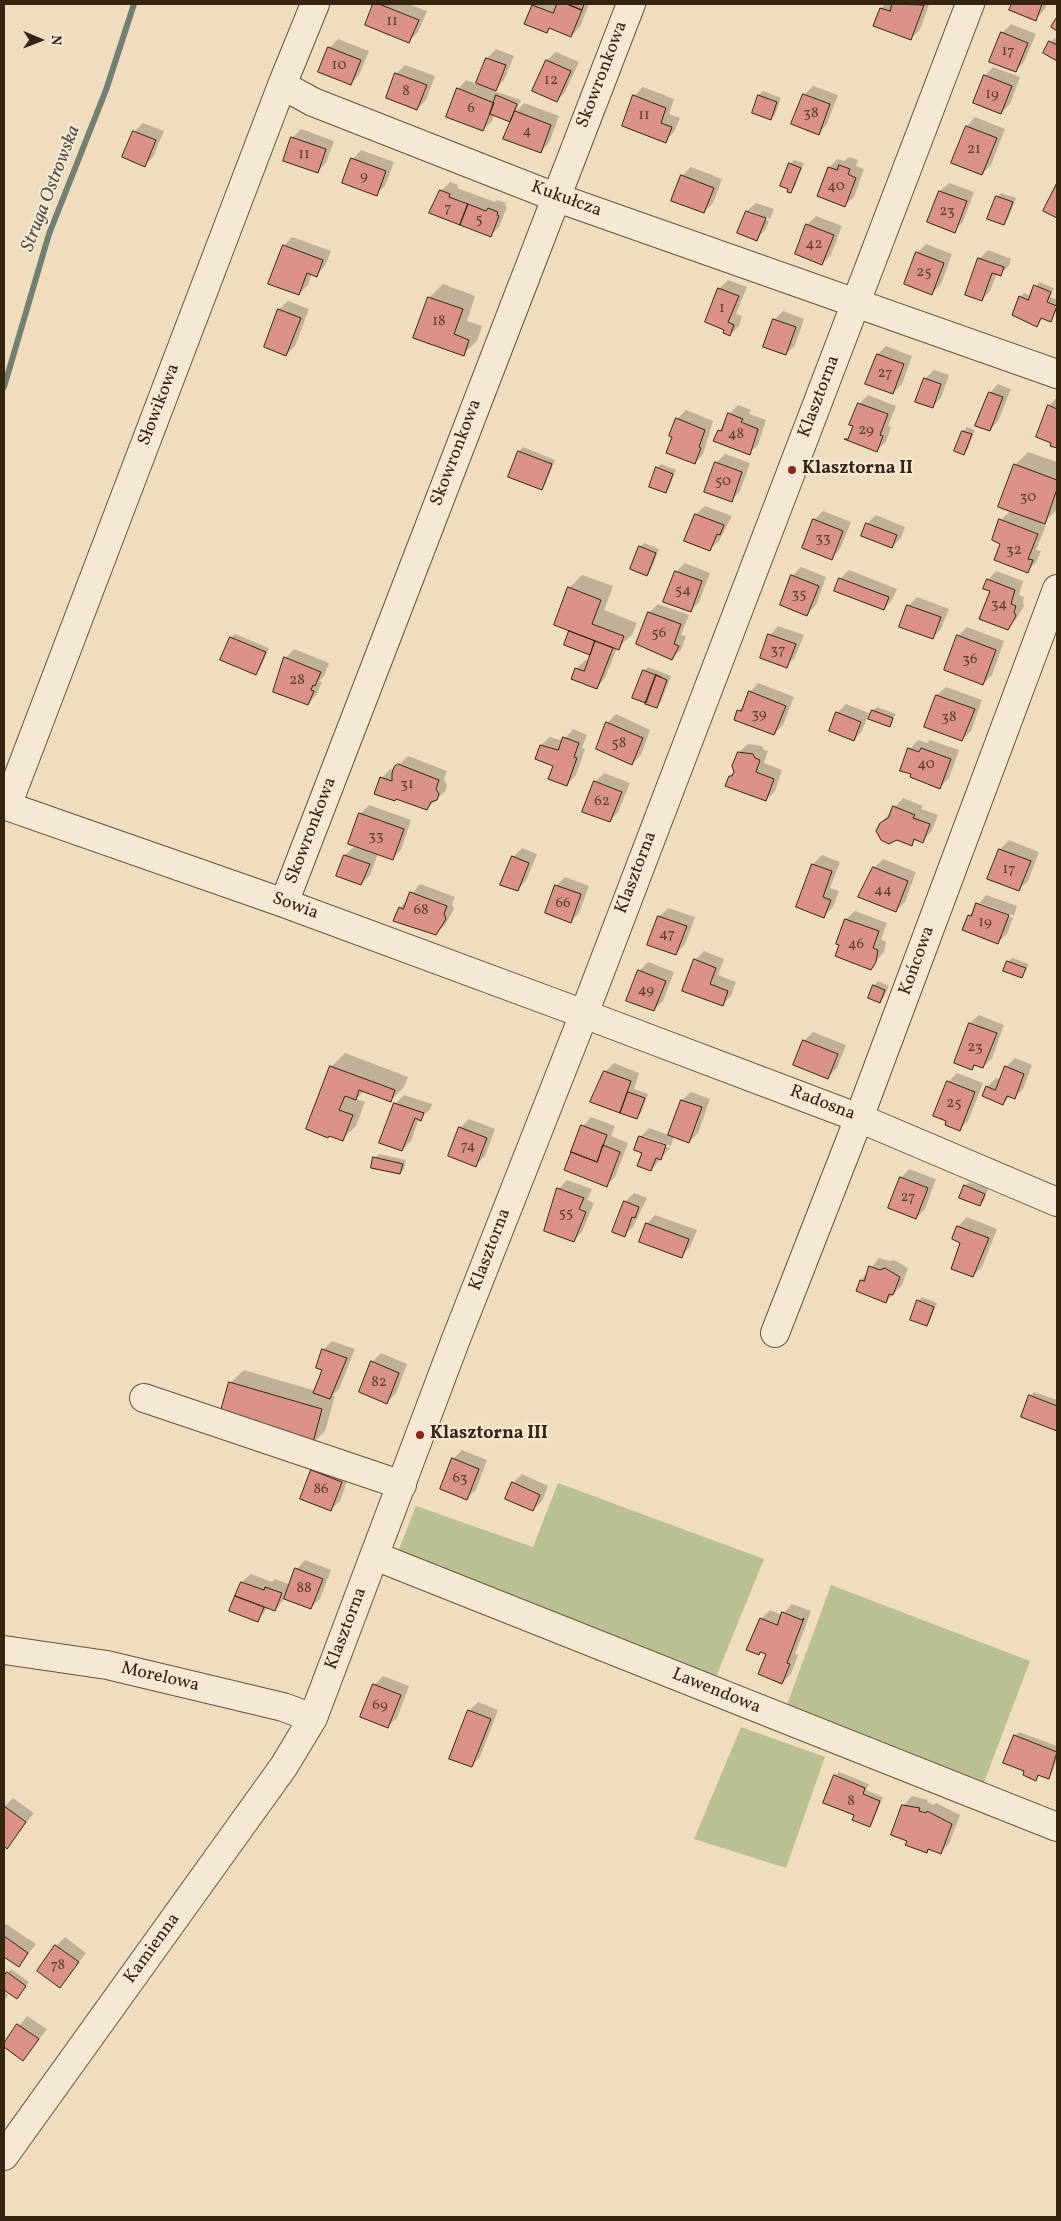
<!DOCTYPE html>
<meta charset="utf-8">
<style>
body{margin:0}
#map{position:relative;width:1061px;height:2221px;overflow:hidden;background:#f0ddbe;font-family:Vollkorn,serif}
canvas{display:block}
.frame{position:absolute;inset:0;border:5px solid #35250f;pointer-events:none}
.north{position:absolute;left:15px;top:15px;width:50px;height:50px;-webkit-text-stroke:4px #f5e9d5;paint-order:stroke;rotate:91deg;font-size:14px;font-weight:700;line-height:20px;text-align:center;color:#35250f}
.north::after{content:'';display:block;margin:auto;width:18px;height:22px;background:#35250f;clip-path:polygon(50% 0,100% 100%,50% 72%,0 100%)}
</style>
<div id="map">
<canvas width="1061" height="2221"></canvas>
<div class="frame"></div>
<div class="north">N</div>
</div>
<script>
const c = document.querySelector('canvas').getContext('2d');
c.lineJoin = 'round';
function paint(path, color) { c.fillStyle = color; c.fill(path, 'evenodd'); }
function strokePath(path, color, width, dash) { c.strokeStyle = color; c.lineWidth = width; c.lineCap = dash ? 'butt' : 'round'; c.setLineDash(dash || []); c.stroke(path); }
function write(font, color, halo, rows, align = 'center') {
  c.font = font + ' Vollkorn,serif'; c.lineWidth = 4.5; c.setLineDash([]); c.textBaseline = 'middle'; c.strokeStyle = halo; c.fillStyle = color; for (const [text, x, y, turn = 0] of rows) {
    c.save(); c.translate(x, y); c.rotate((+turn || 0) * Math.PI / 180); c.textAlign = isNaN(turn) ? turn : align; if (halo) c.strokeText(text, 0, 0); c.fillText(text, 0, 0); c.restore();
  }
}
const green = new Path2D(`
 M558 1483 764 1559 714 1682 406 1557 399 1549 416 1506 533 1547Z
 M831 1585 1030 1661 983 1785 785 1710Z
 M741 1727 825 1757 786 1868 694 1839Z`);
const shadow = new Path2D(`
 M375 4H408L427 11 418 32 409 41 367 24Z
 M535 4H589L580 27 571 36 550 28 547 31 533 6Z
 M886 4H929L920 30 911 38 881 8Z
 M1013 4H1047L1044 10 1036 19 1011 9Z
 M1011 24 1036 34 1024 62 1016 71 1002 33Z
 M1054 38 1057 39V60L1044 52Z
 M338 39 369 51 359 75 350 84 329 48Z
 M496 49 514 56 504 80 494 91 521 100 516 111 524 103 559 116 549 143 540 152 514 117 510 120 494 115 492 121 483 130 458 89 466 80 477 84 487 58Z
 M556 52 579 62 565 92 557 101 534 91 547 60Z
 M405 65 435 76 426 100 417 109 387 97 397 73Z
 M993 67 1020 77 1010 104 1001 113 985 76Z
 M813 86 838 95 827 124 819 133 804 95Z
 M643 87 674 99 669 114 680 118 674 132 665 141 634 96Z
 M763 91 781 98 775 115 771 119 759 95Z
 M975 117 1005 129 991 165 982 174 953 162 967 126Z
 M143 123 164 131 153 157 145 165 134 132Z
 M301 129 334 141 326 163 317 172 292 138Z
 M361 150 394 162 385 186 376 194 353 159Z
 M849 157 858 160 856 166 864 169 854 197 845 205 829 168 837 159 844 161Z
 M794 160 804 163 794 188 790 192V164Z
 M691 167 722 179 713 203 704 212 682 176Z
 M450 182 458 185 457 188 495 202 497 200 506 203 505 206 507 207 499 227 490 236 441 191Z
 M949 183 974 192 963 222 954 231 929 222 940 191Z
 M1001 193 1016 198 1008 219 1004 223 997 197Z
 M756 203 774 209 770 219 750 211V214L769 221 765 230 756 239 739 232 747 211Z
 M816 216 842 226 831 255 822 264 807 225Z
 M292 237 331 251 325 266 316 275 312 273 308 285 299 294 284 246Z
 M926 244 952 254 941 284 932 293 917 253Z
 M988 250 1011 259 1009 266 1000 274 997 273 990 291 982 300 979 259Z
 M728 280 747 287 736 314 742 316 739 326 730 335 719 289Z
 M1039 282 1054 288 1050 297 1057 300V310L1051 320 1043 317 1037 326 1020 297 1024 293 1031 296Z
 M443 284 475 296 467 321 482 326 477 341 463 354 429 298Z
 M288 301 309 309 295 346 286 355 265 346 279 309Z
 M783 311 804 319 795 345 786 354 774 320Z
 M886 346 912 356 902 384 893 393 878 354Z
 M934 370 949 375 941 398 932 407 925 379Z
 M998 384 1011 389 998 421 990 430V393Z
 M868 395 896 406 888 426 891 427 886 442 877 450 854 426 859 404Z
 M1057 397V447L1052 445 1049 406Z
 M738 405 751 410 749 414 766 420 758 445 749 453 719 431 725 425 729 414Z
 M686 410 713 421 703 454 695 463 677 419Z
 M967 427 975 430 968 449 964 453 956 450 963 431Z
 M523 447 555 460 545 485 541 489 519 451Z
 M1028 452 1057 462V509L1043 524 1046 525 1036 550 1041 551 1036 562 1028 571 1002 543 1001 520 1011 510 1015 465Z
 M725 454 750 463 740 491 732 500 716 463Z
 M661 464 676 470 669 488 665 492 657 468Z
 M705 506 732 516 719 541 710 549 686 540 696 514Z
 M823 511 851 522 840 549 832 558 814 520Z
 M876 515 905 527 901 538 892 547 867 524Z
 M644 543 659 549 651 570 647 574 640 547Z
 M685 563 710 573 699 602 691 610 676 572Z
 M801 567 826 577 816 605 807 614 792 576Z
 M849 570 897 589 892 600 884 609 840 579Z
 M996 571 1023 581 1019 595 1024 597 1023 602 1024 606 1016 619 1007 628 988 580Z
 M582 575 613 586 604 610 637 623 632 635 617 648 605 678 597 687 576 669 585 660 588 661 593 650 565 644 571 631 569 588Z
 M917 597 949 609 941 629 933 638 908 606Z
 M658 604 689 615 681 635 686 636 681 650 672 658 637 644 650 612Z
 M778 626 804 635 795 657 786 666 770 635Z
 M967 627 1004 641 992 675 983 684 958 636Z
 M235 634 269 648 260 669 256 673 231 638Z
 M294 649 329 663 324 676 319 681 322 682 316 695 308 704 286 658Z
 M648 667 671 676 661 702 657 706 644 671Z
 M758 683 794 697 783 725 774 734 738 711 745 704 750 692Z
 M946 687 982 700 971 731 962 740 926 726 937 695Z
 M846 704 869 713 862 731 854 740 837 713Z
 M877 707 896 714 889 726 873 711Z
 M616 714 650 730 641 755 632 764 607 723Z
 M573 729 587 735 582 748 585 749 576 775 567 784 541 745 550 737 563 741Z
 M918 740 927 743 930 740 959 750 949 778 940 787 910 749Z
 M748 744 762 746 764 750 768 751 764 763 782 770 775 791 766 800 730 776 735 771 739 752Z
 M408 756 447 771 444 779 447 785 446 790 427 809 397 798 382 778 390 769 394 770Z
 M604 773 630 783 618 812 610 821 595 782Z
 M903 798 923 806 921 809 938 815 931 832 922 841 917 839 911 844 881 823Z
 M369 805 411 820 401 850 392 859 378 854 370 875 361 884 338 875 345 855 355 846 360 814Z
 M1009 840 1039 852 1028 881 1019 889 989 878 1000 849Z
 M522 848 537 854 526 881 517 890 513 857Z
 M822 855 840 862 830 888 839 891 833 907 824 916 797 906 813 864Z
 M883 859 916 872 905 902 896 911 874 868Z
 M565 877 589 886 579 913 571 921 556 886Z
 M420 884 455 897 452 904 454 909 445 925 436 934 400 908Z
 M986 895 1017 906 1014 916 980 903V906L1013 918 1007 934 998 942 969 916Z
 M668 908 695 917 685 944 676 953 659 917Z
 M855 911 887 923 881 939 886 942 884 952 870 968 837 943 846 919Z
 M704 951 724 959 718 975 736 982 731 996 723 1004 695 960Z
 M1012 958 1029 964 1022 977 1008 962Z
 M648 962 674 972 663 1001 654 1010 639 971Z
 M878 981 889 986 884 997 880 1001 874 986Z
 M979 1015 1004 1025 992 1058 983 1067 976 1064 972 1068 955 1062 970 1023Z
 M813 1032 846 1045 837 1068 828 1077 804 1041Z
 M345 1053 408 1077 404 1087 390 1101 364 1091 356 1099 365 1102 356 1126 342 1139 331 1067Z
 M1015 1058 1032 1065 1023 1089 1014 1098 1010 1096 1003 1104 987 1087 996 1078 1001 1080 1006 1067Z
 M614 1063 639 1073 634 1089 648 1094 641 1113 637 1117 592 1101 605 1072Z
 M957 1073 983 1083 968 1121 959 1130 948 1082Z
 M691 1092 710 1099 698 1133 689 1142 674 1136 671 1146 644 1136V1139L670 1148 651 1170 640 1137 649 1128 669 1135 682 1100Z
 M404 1095 432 1104 430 1110 419 1118 411 1141 402 1150 395 1104Z
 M591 1117 615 1126 611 1136 628 1143 615 1177 606 1185 566 1169 583 1126Z
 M469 1119 495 1129 485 1156 476 1165 460 1128Z
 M379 1154 406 1160 404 1169 400 1173 375 1158Z
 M909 1169 936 1179 925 1209 916 1218 901 1178Z
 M567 1180 592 1189 587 1200 594 1203 582 1232 573 1241 559 1189Z
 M969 1182 988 1189 984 1201 980 1205 965 1186Z
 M634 1193 647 1198 633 1227 624 1235 625 1202Z
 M655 1215 697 1230 690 1247 681 1256 647 1224Z
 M967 1217 997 1229 982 1267 973 1276 962 1242 953 1239 958 1226Z
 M879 1258 890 1261 894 1260 908 1268 902 1285 886 1302 857 1290 861 1280Z
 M922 1297 937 1303 930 1321 926 1325 918 1301Z
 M332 1341 355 1349 339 1389 332 1396H335L325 1431 311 1445 230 1383 244 1370 316 1391 324 1370 323 1350Z
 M381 1353 407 1364 396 1393 387 1402 372 1362Z
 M1034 1392 1057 1400V1430L1022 1417 1030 1396Z
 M462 1450 487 1460 476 1490 467 1498 453 1459Z
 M321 1462 350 1473 340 1501 331 1509 312 1471Z
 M522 1474 548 1486 542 1501 533 1510 513 1483Z
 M305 1560 331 1570 320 1599 311 1607 285 1598 275 1610 268 1607 258 1620 231 1610 242 1582 251 1574 272 1582 275 1579 291 1585 297 1569Z
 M792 1604 811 1611 795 1654 798 1655 791 1674 782 1683 768 1653 761 1651 758 1654 761 1619 770 1610 782 1615Z
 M383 1676 409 1686 397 1718 388 1726 374 1685Z
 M478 1702 498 1710 480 1757 471 1766 469 1711Z
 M1019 1732 1057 1746V1760L1052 1773 1048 1777 1040 1775 1036 1779 1026 1770 1015 1736Z
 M839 1772 869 1784 866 1790 883 1797 873 1821 869 1825 856 1814 835 1776Z
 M912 1796 928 1800 927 1802 934 1805 936 1803 960 1815 949 1844 940 1853 929 1848 926 1852 908 1841 892 1834 904 1805Z
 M13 1798 34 1813 7 1847 4 1845V1807Z
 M6 1924 36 1944 19 1966 4 1955V1926Z
 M65 1937 86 1953 60 1986 56 1946Z
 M11 1969 29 1982 17 1998 4 1988V1978Z
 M4 1991 8 1995 4 2001Z
 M27 2016 47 2029 23 2059 4 2046Z`);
const stream = new Path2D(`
 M4 387 49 234 106 90 134 4`);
const building = new Path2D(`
 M373 4H379L419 20 409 43 365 25Z
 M557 4H567L582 10 571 37 549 28 547 33 524 24 532 5 553 13Z
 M567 4H584L582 10Z
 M892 4 924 5 911 40 873 26 880 8 890 11Z
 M1012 4H1042L1036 21 1009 10Z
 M1057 17V31L1051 27Z
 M1001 32 1028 43 1016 72 989 62Z
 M1049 41 1057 45V61L1043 53Z
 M328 47 361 60 351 85 318 72Z
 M486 58 506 65 496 91 476 83Z
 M546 60 571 71 557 102 532 91Z
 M395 73 427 85 417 110 386 98Z
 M984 75 1012 86 1001 114 973 103Z
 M457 88 494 103 483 131 446 117Z
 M803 94 830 104 819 135 791 124Z
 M496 95 517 104 510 122 490 114Z
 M633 95 666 108 661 123 672 127 666 143 622 126Z
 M758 95 777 102 771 120 752 113Z
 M515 111 551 125 541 153 503 139Z
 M966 126 997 138 982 175 951 163Z
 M133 131 156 140 145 167 122 157Z
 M291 137 326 149 318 173 283 161Z
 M351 158 386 171 377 196 342 183Z
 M789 163 801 168 791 193 787 192 788 189 780 186Z
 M839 165 850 169 848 174 856 178 845 207 817 196 828 167 837 170Z
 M681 175 714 188 704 213 671 201Z
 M1057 183V218L1043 211Z
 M440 190 450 194 449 197 468 204 460 225 429 213Z
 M939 191 967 201 955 233 927 222Z
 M996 196 1013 202 1004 225 987 219Z
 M468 204 486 211 488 208 498 212 497 215 499 216 491 237 460 225Z
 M746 211 766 218 757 241 737 233Z
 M806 224 834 235 822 265 795 254Z
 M283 245 323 260 317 277 307 273 299 295 268 284Z
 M916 252 944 263 932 295 904 284Z
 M978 258 1004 267 1001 276 992 273 982 301 965 295Z
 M1034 285 1051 292 1047 302 1057 306 1051 322 1041 318 1037 327 1012 315 1019 296 1028 300Z
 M718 288 739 296 728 322 734 325 730 336 723 333 724 330 705 322Z
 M428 297 463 309 454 334 469 340 464 356 413 338Z
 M278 309 301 318 286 356 264 347Z
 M773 319 796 327 786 355 763 347Z
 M877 354 904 364 893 394 865 384Z
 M924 378 941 384 933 408 915 402Z
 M989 392 1003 397 990 431 975 426Z
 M858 403 888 414 880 435 883 436 877 452 844 439H848L853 426 849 425Z
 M1048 405 1057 409V448L1050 446 1051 443 1036 437Z
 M728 413 743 419 741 422 758 429 750 455 713 441 718 430 721 431Z
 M676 418 705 430 699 447 701 448 695 464 666 453 672 437 669 436Z
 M962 431 972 434 964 455 954 451Z
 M518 451 552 464 542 490 508 477Z
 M715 462 742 472 732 502 704 492Z
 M1014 464 1057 480V489L1045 524 998 507Z
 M656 467 673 474 666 493 649 487Z
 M695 514 724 525 720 535 717 534 710 551 684 541Z
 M813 519 843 531 832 560 802 548Z
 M999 519 1038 534 1028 559 1033 560 1028 573 994 560 1000 544 992 540Z
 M866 523 897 535 892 548 861 536Z
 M639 546 656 553 647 576 630 569Z
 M675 571 702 581 691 612 663 602Z
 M791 575 819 586 807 616 780 605Z
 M839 578 889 597 884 610 834 591Z
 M987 579 1015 590 1011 604 1016 606 1014 612 1016 616 1008 630 979 619 990 591 983 589Z
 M568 587 601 600 592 624 624 636 619 650 554 625Z
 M907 605 941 617 933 639 899 627Z
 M648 612 681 624 674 644 679 646 672 660 636 644Z
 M569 631 595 641 590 655 564 645Z
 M768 634 796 644 787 668 760 658Z
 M957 635 996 650 983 685 944 670Z
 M230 637 266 652 256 675 220 660Z
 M595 641 613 648 597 689 571 679 575 668 584 671Z
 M284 657 321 672 315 686 313 685 311 690 314 691 308 705 273 692Z
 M643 670 661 677 656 675 646 703 632 698Z
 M656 675 667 680 657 708 645 704Z
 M749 691 786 706 774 735 734 720 737 710 741 711Z
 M936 695 975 709 962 741 924 727Z
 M872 710 893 718 890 727 868 719Z
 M836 712 861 722 854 741 829 731Z
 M606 722 643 738 632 765 596 749Z
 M563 737 579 743 574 757 577 758 567 786 548 779 553 766 535 759 540 745 558 750Z
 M908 748 919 752 921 748 951 759 940 789 910 777 911 774 900 771Z
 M738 752 753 754 755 758 760 760 756 772 774 779 766 801 725 786 729 776H732L734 772 732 766Z
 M398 764 439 780 436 789 439 794 437 800 431 802 427 810 396 799 395 801 374 794 380 777 392 781V773L394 767Z
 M594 781 622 792 610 822 582 812Z
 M893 806 915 815 913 818 930 824 923 843 914 839 912 846 897 840 889 844 881 840 876 831 880 823 888 818Z
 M359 813 404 829 393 860 348 844Z
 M999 849 1031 861 1019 891 987 879Z
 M344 855 370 864 361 885 336 876Z
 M512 856 529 863 518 891 500 885Z
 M812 864 832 871 823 897 831 900 824 918 796 907Z
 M873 867 908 881 896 912 858 897Z
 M555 885 581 894 571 923 545 913Z
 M410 892 447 906 444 914 446 919 436 935 393 921 399 907 403 909Z
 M976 903 1009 915 998 944 962 930 968 915 971 916Z
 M658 916 687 926 676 955 647 945Z
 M845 919 879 931 873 948 878 950 876 962 871 970 835 956 839 945 836 944Z
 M694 959 716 968 710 984 728 991 723 1006 682 991Z
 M1007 961 1026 968 1022 978 1003 971Z
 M638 970 666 981 654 1011 626 1001Z
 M873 985 885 990 880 1003 868 998Z
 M969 1023 997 1033 983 1068 974 1065 972 1070 954 1063Z
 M803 1040 838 1054 828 1079 793 1065Z
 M330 1066 395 1090 391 1102 359 1090 356 1100 345 1096 339 1110 353 1115 343 1141 329 1136 328 1138 306 1129Z
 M1005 1066 1024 1074 1015 1099 1007 1096 1003 1105 982 1096 986 1086 995 1090Z
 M604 1071 631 1081 620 1113 590 1102Z
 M947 1081 975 1092 960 1131 945 1125 946 1121 933 1116Z
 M628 1092 645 1098 637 1119 620 1113Z
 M681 1100 702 1107 689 1143 668 1135Z
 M394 1103 424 1113 421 1121 415 1118 402 1151 379 1143Z
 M581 1125 607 1135 597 1162 571 1152Z
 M459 1127 487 1138 476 1167 448 1156Z
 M639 1136 666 1145 661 1160 656 1158 651 1171 637 1166 642 1153 634 1150Z
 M603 1145 620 1152 607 1187 564 1170 571 1152 597 1162Z
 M373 1157 403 1164 400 1174 371 1168Z
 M900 1177 928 1188 916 1219 888 1208Z
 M964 1185 985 1194 980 1206 959 1198Z
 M557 1188 584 1198 579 1209 586 1212 574 1242 544 1231Z
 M624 1201 639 1207 635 1218 632 1217 625 1237 612 1232Z
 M646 1223 689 1239 682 1258 639 1242Z
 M957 1226 989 1238 973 1277 951 1269 960 1243 952 1239Z
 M869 1266 880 1270 885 1268 900 1277 893 1295 889 1294 886 1303 856 1291 860 1280 864 1281Z
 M917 1300 934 1307 927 1326 910 1320Z
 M322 1349 347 1358 330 1399 313 1393 322 1370 316 1368Z
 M371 1361 399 1373 387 1404 359 1392Z
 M229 1382 322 1409 312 1446 220 1414Z
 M1029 1395 1057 1406V1431L1021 1417Z
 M452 1458 479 1469 467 1500 440 1489Z
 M311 1470 342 1482 331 1511 300 1499Z
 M512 1482 540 1495 533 1511 505 1499Z
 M295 1568 323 1579 311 1609 284 1599Z
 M241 1582 264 1590 265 1587 282 1593 275 1611 235 1596Z
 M235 1596 264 1607 258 1622 229 1611Z
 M782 1612 802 1620 804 1618 787 1663 790 1664 782 1684 758 1674 766 1654 760 1652 759 1655 746 1650 760 1618 777 1625Z
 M373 1684 401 1695 388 1728 360 1717Z
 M468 1710 491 1719 472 1767 449 1759Z
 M1014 1735 1057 1752 1049 1779 1038 1775 1036 1781 1023 1775 1024 1771 1003 1763Z
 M834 1775 865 1788 863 1794 880 1801 870 1827 852 1820 854 1815 823 1803Z
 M902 1805 920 1808 919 1811 926 1813 927 1811 952 1824 941 1854 928 1849 927 1853 905 1845 907 1841 891 1835Z
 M4 1806 26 1822 7 1849 4 1846Z
 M4 1936 28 1953 19 1967 4 1957Z
 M55 1945 79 1962 60 1988 37 1971Z
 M7 1972 26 1986 17 1999 4 1990V1976Z
 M17 2024 39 2039 23 2061 4 2047V2043Z`);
const minor = new Path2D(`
 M282 85 313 102 555 197 1057 374
 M4 805 284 903 584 1014 859 1118 1057 1202
 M7 806 282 85 315 4
 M284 903 631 4
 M775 1333 859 1118 1057 589
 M144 1398 402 1485
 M375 1556 1057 1827
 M4 1650 107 1665 283 1707 313 1718
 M4 2156 284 1766 313 1718 456 1339 584 1014 970 4`);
const markers = [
 [792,470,5,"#8f2418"],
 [420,1435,5,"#8f2418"]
];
const numberNames = [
 ["11",392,22],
 ["17",1008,52],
 ["10",339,66],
 ["12",551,81],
 ["8",406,92],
 ["19",992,95],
 ["6",471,109],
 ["38",811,114],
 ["11",644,116],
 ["4",527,132],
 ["21",974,150],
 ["11",304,155],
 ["9",364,177],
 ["40",836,187],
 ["7",448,209],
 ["23",947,212],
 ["5",479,220],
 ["42",814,245],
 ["25",924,273],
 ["1",722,309],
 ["18",439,322],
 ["27",885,374],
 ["29",866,431],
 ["48",736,435],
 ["50",723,482],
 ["30",1028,498],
 ["33",823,539],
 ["32",1014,551],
 ["54",683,591],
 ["35",799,595],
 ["34",999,605],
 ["56",659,634],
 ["37",778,651],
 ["36",970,660],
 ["28",297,681],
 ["39",759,715],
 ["38",949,718],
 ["58",619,744],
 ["40",926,765],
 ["31",407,785],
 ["62",602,802],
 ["33",376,837],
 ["17",1009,870],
 ["44",883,891],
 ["66",563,904],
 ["68",421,911],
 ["19",985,923],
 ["47",667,935],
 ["46",856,945],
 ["49",646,991],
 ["23",975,1048],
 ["25",954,1104],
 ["74",468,1147],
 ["27",908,1198],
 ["55",566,1214],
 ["82",379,1383],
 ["63",460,1479],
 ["86",321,1490],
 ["88",304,1589],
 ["69",380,1706],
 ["8",851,1802],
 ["78",58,1966]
];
const streetNames = [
 ["Skowronkowa",603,75,-69],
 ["Kukułcza",566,200,20],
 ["Klasztorna",820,397,-69],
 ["Słowikowa",160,405,-69],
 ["Skowronkowa",457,453,-69],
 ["Skowronkowa",312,831,-69],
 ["Klasztorna",637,873,-69],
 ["Sowia",295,907,20],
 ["Końcowa",918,961,-70],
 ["Radosna",822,1104,21],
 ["Klasztorna",491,1250,-69],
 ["Klasztorna",347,1629,-69],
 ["Morelowa",160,1678,13],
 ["Lawendowa",716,1692,22],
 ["Kamienna",153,1949,-54]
];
const poiNames = [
 ["Klasztorna II",802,470],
 ["Klasztorna III",430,1435]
];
const waterNames = [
 ["Struga Ostrowska",52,189,-69]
];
paint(green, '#bac191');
paint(shadow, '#0003');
strokePath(stream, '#737e75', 6);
paint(building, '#da9187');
strokePath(building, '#35250f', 1);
strokePath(minor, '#64533b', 30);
strokePath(minor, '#f5e9d5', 28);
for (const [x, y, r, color] of markers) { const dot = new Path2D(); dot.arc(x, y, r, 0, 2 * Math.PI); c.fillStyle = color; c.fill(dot); strokePath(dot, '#f5e9d5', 2); }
write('15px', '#5e402d', null, numberNames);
write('18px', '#35250f', '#f5e9d5', streetNames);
write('bold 18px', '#35250f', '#f5e9d5', poiNames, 'left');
write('italic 19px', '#545242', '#f5e9d5', waterNames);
</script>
